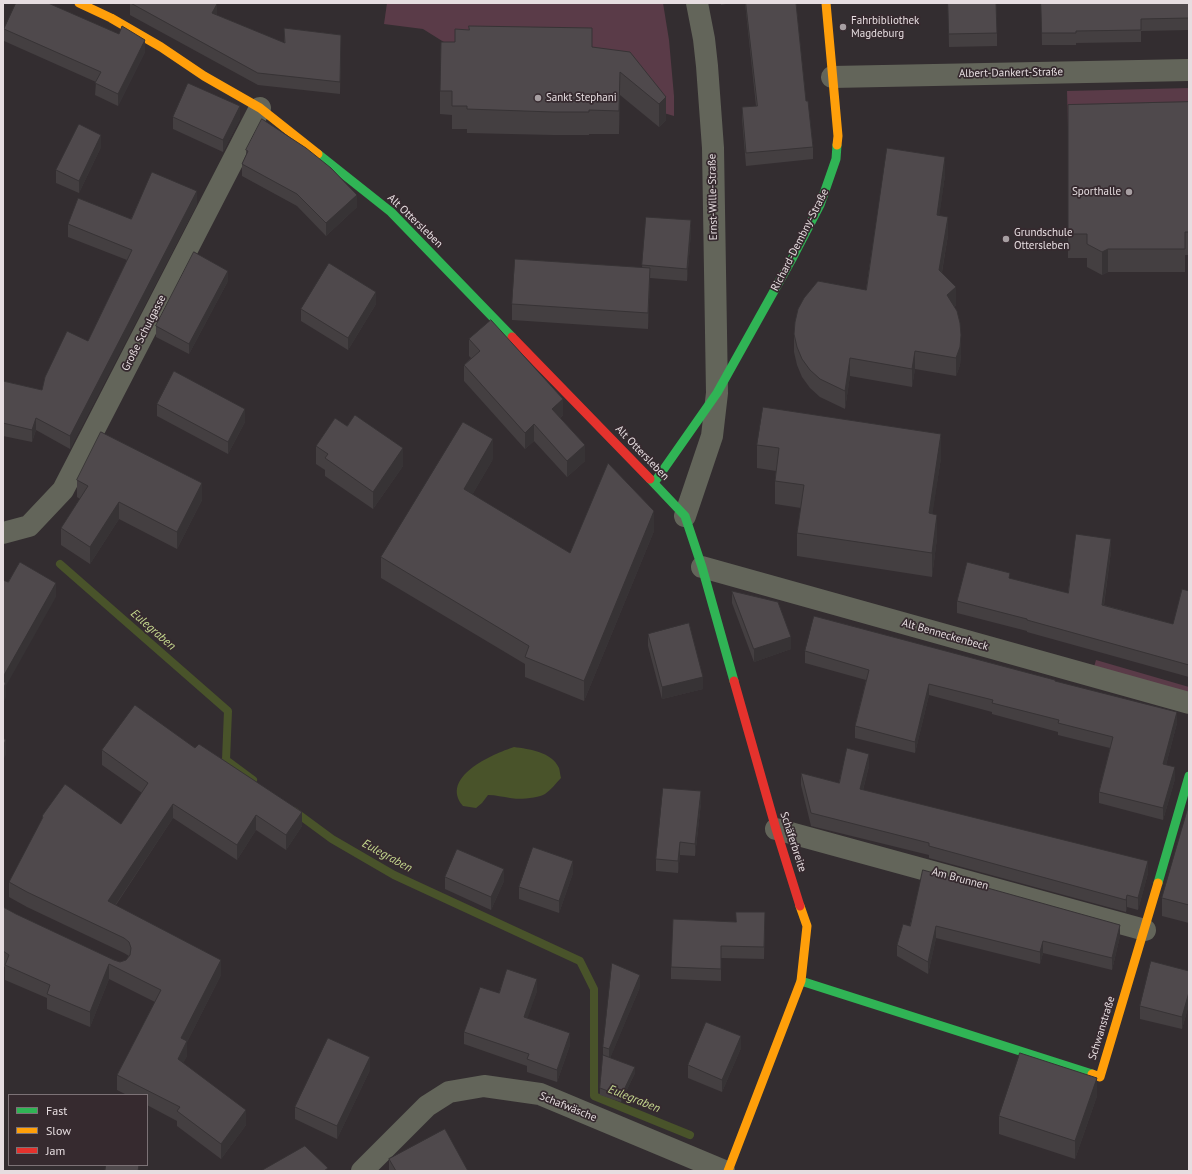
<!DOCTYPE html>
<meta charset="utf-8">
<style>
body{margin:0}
#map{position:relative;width:1192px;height:1174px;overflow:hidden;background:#332d30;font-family:"PT Sans",sans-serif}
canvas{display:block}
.frame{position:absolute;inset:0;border:4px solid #e6dde0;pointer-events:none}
.legend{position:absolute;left:8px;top:1094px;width:140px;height:72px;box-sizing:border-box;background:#362a2f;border:1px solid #7c7276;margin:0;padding:5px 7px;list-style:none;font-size:12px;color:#e6dde0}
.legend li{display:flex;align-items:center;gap:8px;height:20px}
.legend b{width:20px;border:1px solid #7c7276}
</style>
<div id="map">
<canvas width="1192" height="1174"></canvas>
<div class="frame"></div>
<ul class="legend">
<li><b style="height:5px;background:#30b455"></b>Fast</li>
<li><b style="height:5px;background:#ff9f0a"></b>Slow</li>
<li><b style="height:5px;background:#e5322d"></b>Jam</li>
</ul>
</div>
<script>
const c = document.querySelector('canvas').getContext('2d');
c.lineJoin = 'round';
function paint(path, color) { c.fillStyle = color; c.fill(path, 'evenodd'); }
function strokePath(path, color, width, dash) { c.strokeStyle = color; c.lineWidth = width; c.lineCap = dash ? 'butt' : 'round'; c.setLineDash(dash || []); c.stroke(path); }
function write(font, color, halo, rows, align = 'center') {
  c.font = font + ' "PT Sans",sans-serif'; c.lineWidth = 3.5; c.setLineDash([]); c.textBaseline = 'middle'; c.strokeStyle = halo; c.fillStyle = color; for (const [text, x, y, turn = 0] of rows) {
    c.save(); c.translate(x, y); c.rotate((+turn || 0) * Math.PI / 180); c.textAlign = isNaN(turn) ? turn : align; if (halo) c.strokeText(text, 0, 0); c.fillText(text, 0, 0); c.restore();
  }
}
const green = new Path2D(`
 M387 3H663L669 40 674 96V116L640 106 637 92 455 49 423 29 384 24Z
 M1189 88V125L1068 128 1067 91Z
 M1096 660 1189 687V693L1094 667Z`);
const water = new Path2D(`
 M514 747C529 749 552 752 559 768 560 771 560 775 561 778 556 783 551 790 545 794 539 798 518 800 510 798 503 797 496 795 488 795L482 803 476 808 463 806C439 777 493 754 514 747Z`);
const stream = new Path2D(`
 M60 564 228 711 226 760 253 780
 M294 811 332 839 394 875 580 961 594 989V1096L690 1135`);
const street = new Path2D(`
 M832 77 1189 70
 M685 516 712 436 717 393 713 148 707 66 704 39 697 3
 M3 533 29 526 63 490 260 108
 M702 567 1189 703
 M776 829 1145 930
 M362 1171 427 1106 449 1092 484 1086 540 1094 724 1171`);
const fast = new Path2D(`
 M318 154 391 212 512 337
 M650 479 685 516 702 567 734 681
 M654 483 717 393 793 257 820 205 836 159 837 145
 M1158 883 1189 776
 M801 981 1092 1074`);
const slow = new Path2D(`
 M79 3 111 18 161 47 204 76 260 108 318 154
 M826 3 838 136 837 145
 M1092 1074 1100 1077 1158 883
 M728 1171 801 981 807 926 800 906`);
const jam = new Path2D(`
 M512 337 650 479
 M734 681 776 829 800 906`);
const wall = new Path2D(`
 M130 3H214L217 15 284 43V28L341 35 340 94 258 85 130 15Z
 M721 3H731L721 5Z
 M745 3H796L806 101 813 147V159L746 166 742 119V107L756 106Z
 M948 3 997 33V46L949 47Z
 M1041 3H1189V30L1141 31V42L1076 43V45H1042Z
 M4 29 145 52 118 106 95 95 96 82 4 41Z
 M592 47 666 97V120L659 127 620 95 619 134H589V135H553L467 133V129H452V115L440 114V91Z
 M1189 102V255H1185V272H1108L1102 275 1087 267V258H1068V105Z
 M173 117 240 119 223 152 173 129Z
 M101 147 79 193 56 183V170Z
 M246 150 357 207 326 236 297 206 242 176V164L246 155Z
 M945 175 939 216 948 235 942 272 956 305 954 307 961 353 960 365 956 376 915 369 912 387 850 376 845 409 820 397 810 388 802 377 797 365 794 352V334L866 290Z
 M197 204 70 449 36 430 32 442 3 436V381L42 390 88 341 127 260 68 237V224L131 219Z
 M646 217 691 232 687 281 650 278 648 329 512 320V304L642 268Z
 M228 281 189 354 156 337V326Z
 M376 304 348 350 301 321V309Z
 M469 339 563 415 560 418 585 461 567 477 534 441 525 449 464 381V365L471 358 469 356Z
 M157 404 245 422 228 454 157 416Z
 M757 445 941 458 932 514 937 538 932 577 797 556V533L801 508 775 504V481L776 471 757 468Z
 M316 446 403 466 373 509 325 476V470L316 464Z
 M493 459 472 495 570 553 654 531 584 701 525 677V664L381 578V557Z
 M77 480 202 500 177 549 119 519 90 564 61 545V528L80 499 77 497Z
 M1111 551 1104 605 1173 624 1189 591V677L1027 632V631L957 613V601L1010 579 1068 593Z
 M732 591 791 649 754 662 732 603Z
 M648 634 703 689 662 699 648 646Z
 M805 651 1055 681 1177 723 1166 765 1175 779 1163 820 1099 803V792L1110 748 1058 735V732L992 714V712L929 695 915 753 855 738V726L866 680 805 663Z
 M102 750 302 826 286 850 256 830 237 860 173 818 116 905 221 975 187 1042V1056L183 1063 246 1125 221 1159 177 1126V1121L147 1105V1095H127L117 1090V1075L155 1002 109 979 90 1027 47 1009V998L5 980V967L3 966V907L16 914 114 960 120 962 126 960 129 956 124 953 27 907 9 897V882L42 820V816L121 824 142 793 102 765Z
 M869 766 863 790 1148 873 1138 910 1127 907 1126 912 929 858V855L811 826 801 785V773L839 783Z
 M701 803 695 856 680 855 678 873 656 871V859Z
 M1189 804V923L1162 916V898Z
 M923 870 1120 936 1112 970 1043 953 1040 964 936 938 928 974 897 956V945L910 926Z
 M573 873 559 913 519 899V887Z
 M445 877 504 881 491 910 445 889Z
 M765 912 764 959 721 958V981L671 979V967Z
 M1189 971V1004L1182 1029 1140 1019V1006Z
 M640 987 610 1058 635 1073 621 1102 600 1095V1088L603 1055V1047Z
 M537 991 527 1018 570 1045 557 1082 527 1072V1066L464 1044V1032L499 993Z
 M741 1048 722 1092 688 1078V1065Z
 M370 1070 337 1139 295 1119V1107Z
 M1097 1096 1075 1159 999 1134V1116Z
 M389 1159 468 1171H389Z`);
const shadedWall = new Path2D(`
 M217 4V16L212 13Z
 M145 40V52L118 106V94Z
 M620 72V95L619 134V111Z
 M666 97V120L659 127V104Z
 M240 106V119L223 152V140Z
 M101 135V147L79 193V181Z
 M945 157V175L937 233V215Z
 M197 191V204L70 449V436Z
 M357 195V207L326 236V223Z
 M948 217V235L939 288V270Z
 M691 220V232L687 281V269Z
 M1108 249V272L1102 275V252Z
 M650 268V284L648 329V313Z
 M228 271V281L189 354V344Z
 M956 287V305L947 313V295Z
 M376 292V304L348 350V338Z
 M961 335V353L960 365 956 376V358Z
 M915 351V369L912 387V369Z
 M850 358V376L845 409V391Z
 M563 399V415L552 425V409Z
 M245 409V422L228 454V442Z
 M36 418V430L32 442V430Z
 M534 424V441L525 449V433Z
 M941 434V458L929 537V513Z
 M493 439V459L464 509V489Z
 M585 445V461L567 477V461Z
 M403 448V466L373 509V492Z
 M202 483V500L177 549V532Z
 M119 502V519L90 564V547Z
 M654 511V531L584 701V681Z
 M937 515V538L932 577V553Z
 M1111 539V551L1102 617V605Z
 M56 583V597L6 686V697L3 704V677Z
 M791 637V649L754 662V649Z
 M703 677V689L662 699V687Z
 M929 684V695L915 753V742Z
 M1177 712V723L1163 776V764Z
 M6 740V755L3 760V746Z
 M869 754V766L860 801V789Z
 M1175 767V779L1163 820V808Z
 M701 791V803L695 856V844Z
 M173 804V818L108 916V901Z
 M302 812V826L286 850V835Z
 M256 815V830L237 860V845Z
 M680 842V855L678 873V861Z
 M573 861V873L559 913V901Z
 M1148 861V873L1138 910V898Z
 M504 869V881L491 910V897Z
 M1127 895V907L1126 912V900Z
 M1120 925V936L1112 970V958Z
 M936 926V938L928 974V962Z
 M1043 941V953L1040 964V952Z
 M221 960V975L187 1042V1056L178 1074V1059L181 1038Z
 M109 964V979L90 1027V1012Z
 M640 975V987L609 1061V1049Z
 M537 979V991L524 1029V1017Z
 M1189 992V1004L1182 1029V1017Z
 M570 1033V1045L557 1082V1070Z
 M741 1036V1048L722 1092V1080Z
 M370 1057V1070L337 1139V1126Z
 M635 1067V1073L621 1102V1096Z
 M1097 1078V1096L1075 1159V1141Z
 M246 1110V1125L221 1159V1144Z
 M139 1165H140L139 1171H138Z`);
const building = new Path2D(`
 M16 3H48L119 34 122 26 145 40 118 94 95 83 101 72 4 29Z
 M131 3H214L217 4 212 13 285 43 284 28 341 35 340 82 258 73Z
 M746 3H796L806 101H808L813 147 746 153 742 107 757 106Z
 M948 3H996L997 33 949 34Z
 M1041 3H1189V18L1141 19V30L1076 31V33H1042Z
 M469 26 592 28V47L630 52 666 97 659 104 620 72 619 111 589 110V112H553L467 109V106H452V91H440L441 42H455V29L469 30Z
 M188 83 240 106 223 140 173 117Z
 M1189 102V232H1185V249H1108L1102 252 1087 244V234H1068V105Z
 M262 119 306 148 331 168 357 195 326 223 297 194 242 164 248 151 246 150Z
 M79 124 101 135 79 181 56 170Z
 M887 148 945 157 937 215 948 217 939 270 956 287 947 295 957 311 960 323 961 335 960 347 956 358 915 351 912 369 850 358 845 391 820 379 810 370 802 359 797 347 794 334 795 322 798 309 804 298 818 281 866 290Z
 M152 172 197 191 70 436 36 418 32 430 3 423V381L42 390 45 377 67 331 88 341 132 250 68 224 78 198 131 219Z
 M646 217 691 220 687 269 642 265Z
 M194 252 228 271 189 344 156 326Z
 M515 259 650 268 648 313 512 304Z
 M329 263 376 292 348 338 301 309Z
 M491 320 563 399 552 409 585 445 567 461 534 424 525 433 464 365 480 351 469 339Z
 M174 371 245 409 228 442 157 404Z
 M763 407 941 434 929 513 937 515 932 553 797 533 804 485 775 481 779 448 757 445Z
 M355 415 403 448 373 492 325 458 328 454 316 446 335 418 347 426Z
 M463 422 493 439 464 489 570 553 608 463 654 511 584 681 525 657 529 646 381 557Z
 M101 432 202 483 177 532 119 502 90 547 61 528 88 486 77 480Z
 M1076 534 1111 539 1102 605 1173 624 1182 589 1189 591V665L1027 620V619L957 601 967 562 1010 573 1009 578 1068 593Z
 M20 562 56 583 3 677V580L8 582Z
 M732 591 778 602 791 637 754 649Z
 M814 616 1055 680V681L1177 712 1163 764 1175 767 1163 808 1099 792 1113 737 1058 723 1059 720 992 703 993 700 929 684 915 742 855 726 869 670 805 651Z
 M689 623 703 677 662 687 648 634Z
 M3 681 6 683 3 689Z
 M135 705 195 748 199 744 302 812 286 835 256 815 237 845 173 804 108 901 221 960 181 1038 187 1041 178 1059 246 1110 221 1144 177 1111 180 1107 117 1075 161 990 109 964 90 1012 47 994 50 985 5 965 9 955 3 951V907L16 914 114 960 120 962 126 960 130 955 131 948 129 942 124 938 27 892 9 882 43 817 42 816 65 784 121 824 148 783 102 750Z
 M3 738 6 740 3 746Z
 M847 748 869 754 860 789 1148 861 1138 898 1127 895 1126 900 929 846V843L811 813 801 773 839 783Z
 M663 788 701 791 695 844 680 842 678 861 656 859Z
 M1189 804V905L1162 898Z
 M533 847 573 861 559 901 519 887Z
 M457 849 504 869 491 897 445 877Z
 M923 870 1120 925 1112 958 1043 941 1040 952 936 926 928 962 897 945 903 924 910 926Z
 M736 912H765L764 947 721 946V969L671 967 673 919 736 922Z
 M1151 961 1189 971V992L1182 1017 1140 1006Z
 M612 963 640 975 609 1049 603 1047Z
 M507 969 537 979 524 1017 570 1033 557 1070 527 1059 529 1054 464 1032 480 987 499 993Z
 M706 1022 741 1036 722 1080 688 1065Z
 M328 1038 370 1057 337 1126 295 1107Z
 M1020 1053 1097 1078 1075 1141 999 1116Z
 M603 1055 635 1067 621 1096 600 1088Z
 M445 1129 468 1171H396L389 1159Z
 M305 1146 328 1168 324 1171H261Z
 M106 1165H139L138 1171H105Z`);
const markers = [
 [843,27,4,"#a79fa2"],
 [538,98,4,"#a79fa2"],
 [1129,192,4,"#a79fa2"],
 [1006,239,4,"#a79fa2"]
];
const poiNames = [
 ["Fahrbibliothek",851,21],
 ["Magdeburg",851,34],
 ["Sankt Stephani",546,98],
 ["Sporthalle",1121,192,"right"],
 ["Grundschule",1014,233],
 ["Ottersleben",1014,246]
];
const streetNames = [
 ["Albert-Dankert-Straße",1011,73,-1],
 ["Ernst-Wille-Straße",713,197,-91],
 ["Alt Ottersleben",415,221,44],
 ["Richard-Dembny-Straße",800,240,-63],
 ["Große Schulgasse",144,333,-63],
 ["Alt Ottersleben",642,453,46],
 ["Alt Benneckenbeck",945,635,16],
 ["Schäferbreite",793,842,72],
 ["Am Brunnen",960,879,15],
 ["Schwanstraße",1102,1028,-73],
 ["Schafwäsche",568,1107,22]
];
const waterNames = [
 ["Eulegraben",153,630,41],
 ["Eulegraben",387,856,29],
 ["Eulegraben",634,1099,22]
];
paint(green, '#5a3b48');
paint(water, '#49532a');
strokePath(stream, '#49532a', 8);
strokePath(street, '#63655a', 22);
strokePath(fast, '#30b455', 9);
strokePath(slow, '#ff9f0a', 9);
strokePath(jam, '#e5322d', 9);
paint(wall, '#443f41');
paint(shadedWall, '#373335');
paint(building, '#4f494c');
strokePath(building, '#373335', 1);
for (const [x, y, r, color] of markers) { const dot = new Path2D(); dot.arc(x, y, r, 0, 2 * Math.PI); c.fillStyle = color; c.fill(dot); strokePath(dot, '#362a2f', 1.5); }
write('11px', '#e6dde0', '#362a2f', poiNames, 'left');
write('11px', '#e6dde0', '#362a2f', streetNames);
write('italic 12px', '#c4d88e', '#362a2f', waterNames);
</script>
